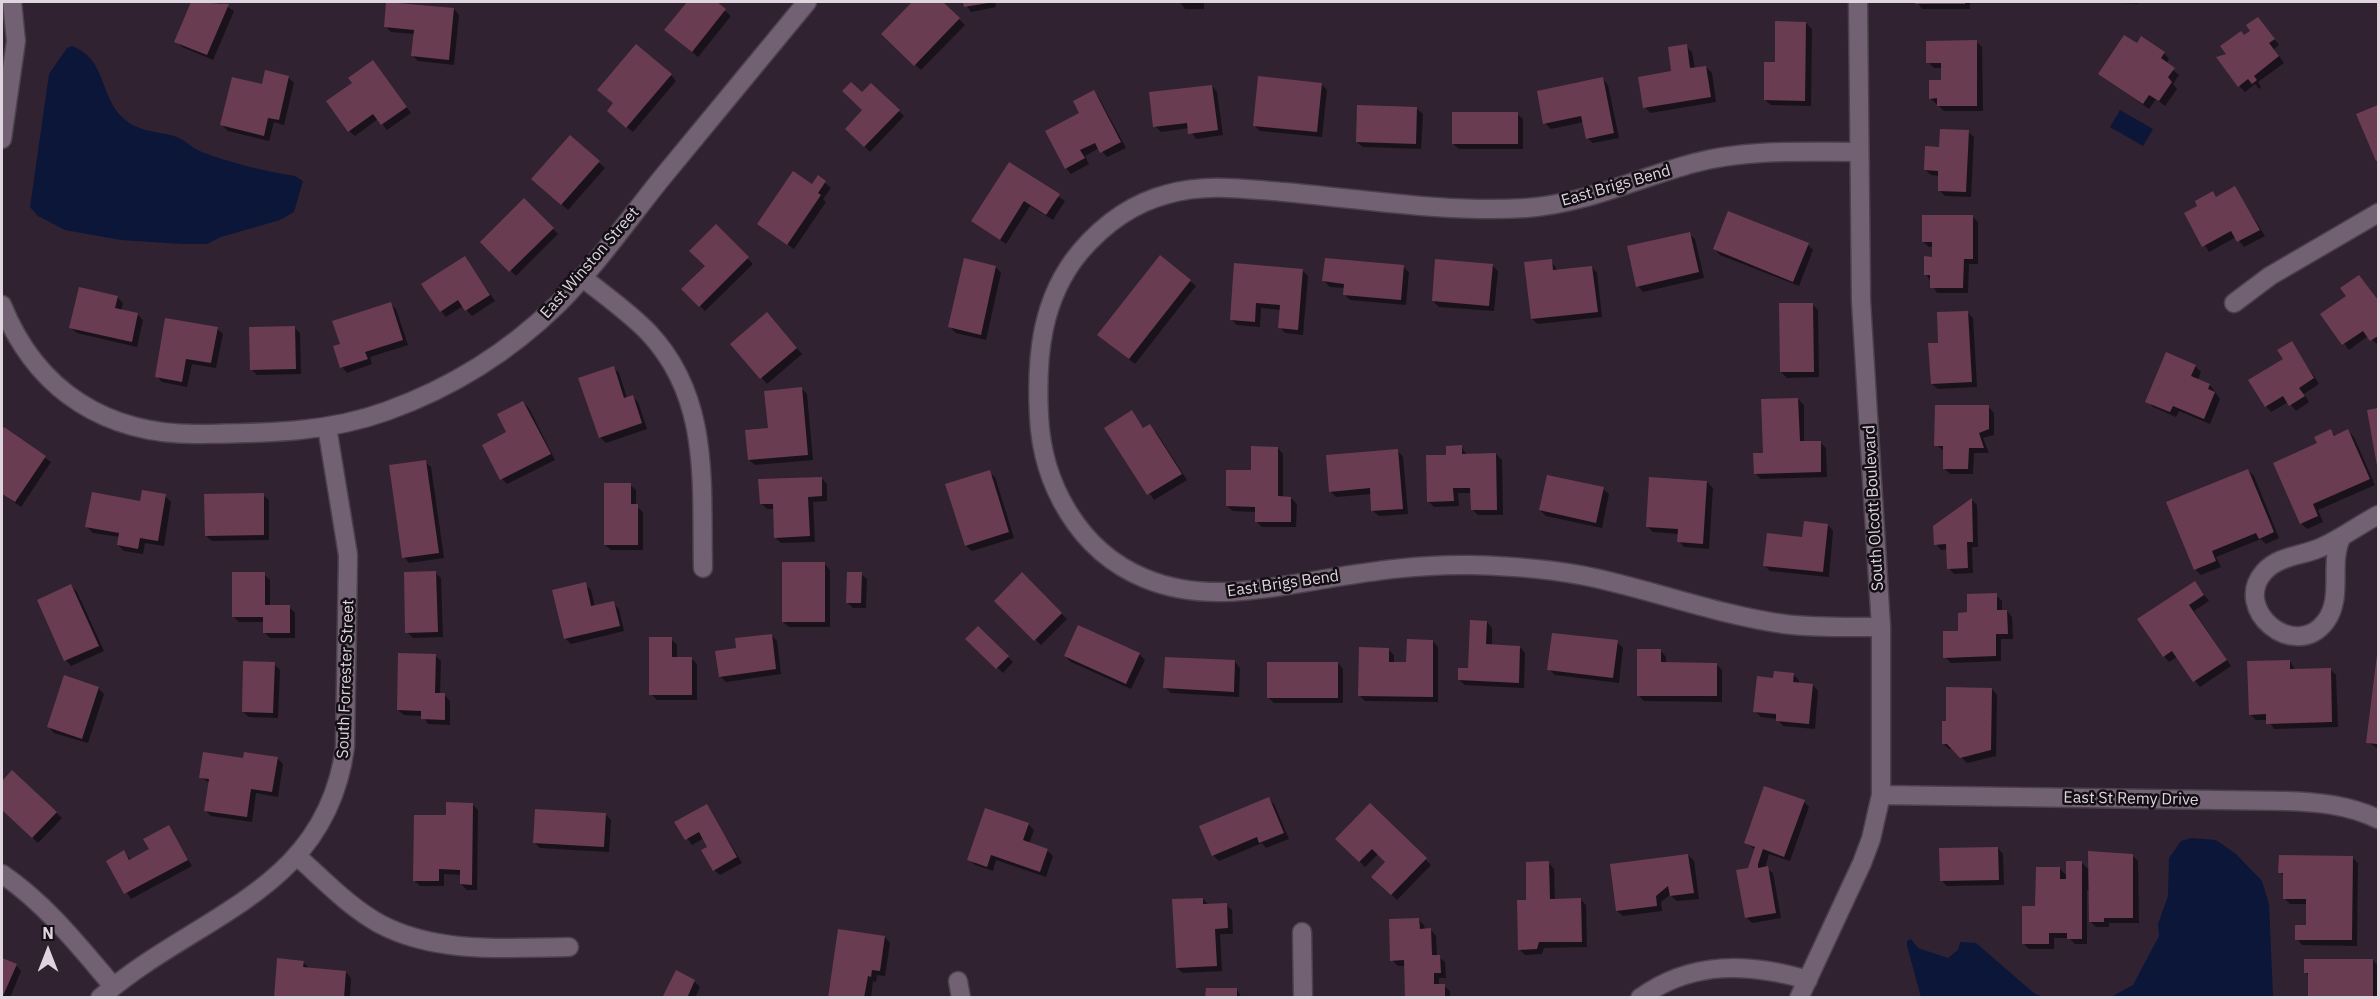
<!DOCTYPE html>
<style>
body{margin:0}
#map{position:relative;width:2380px;height:999px;overflow:hidden;background:#302231;font-family:"IBM Plex Sans",sans-serif}
canvas{display:block}
.frame{position:absolute;inset:0;border:3px solid #ded5df;pointer-events:none}
.north{position:absolute;left:18px;top:921px;width:60px;height:60px;-webkit-text-stroke:4px #140e15;paint-order:stroke;rotate:0deg;font-size:16px;font-weight:700;line-height:24px;text-align:center;color:#ded5df}
.north::after{content:'';display:block;margin:auto;width:21px;height:27px;background:#ded5df;clip-path:polygon(50% 0,100% 100%,50% 72%,0 100%)}
</style>
<div id="map">
<canvas width="2380" height="999"></canvas>
<div class="frame"></div>
<div class="north">N</div>
</div>
<script>
const c = document.querySelector('canvas').getContext('2d');
c.lineJoin = 'round';
function paint(path, color) { c.fillStyle = color; c.fill(path, 'evenodd'); }
function strokePath(path, color, width, dash) { c.strokeStyle = color; c.lineWidth = width; c.lineCap = dash ? 'butt' : 'round'; c.setLineDash(dash || []); c.stroke(path); }
function write(font, color, halo, rows, align = 'center') {
  c.font = font + ' "IBM Plex Sans",sans-serif'; c.lineWidth = 5; c.setLineDash([]); c.textBaseline = 'middle'; c.strokeStyle = halo; c.fillStyle = color; for (const [text, x, y, turn = 0] of rows) {
    c.save(); c.translate(x, y); c.rotate((+turn || 0) * Math.PI / 180); c.textAlign = isNaN(turn) ? turn : align; if (halo) c.strokeText(text, 0, 0); c.fillText(text, 0, 0); c.restore();
  }
}
const water = new Path2D(`
 M72 46C107 59 99 96 123 118 138 132 156 131 174 136 185 139 191 148 202 152 231 163 263 171 295 176L303 181 294 212 280 220 221 237 207 244H183L121 240 65 230 38 216 30 207 49 74 67 48Z
 M2120 110 2153 129 2143 146 2110 127Z
 M2191 838 2216 840 2236 854 2262 881 2269 904 2273 997H2111L2133 985 2159 936 2158 924 2168 896 2169 858 2181 841Z
 M1911 939 1918 948 1948 958 1958 950 1960 942 1976 943 2035 994 2044 997H1921L1907 946V941Z`);
const shadow = new Path2D(`
 M193 2H220L234 11 213 60 182 47 176 41Z
 M689 2H715L731 16 698 57 666 30Z
 M914 2H941L965 25 921 70 883 34Z
 M964 2H995L996 7 971 12Z
 M1180 2H1204V9H1185Z
 M1917 2H1970V9H1922Z
 M2100 2H2138V4Z
 M454 9 459 15 454 65 418 61 413 56 415 34 391 32 385 26Z
 M1806 23 1812 29 1811 106 1771 105 1765 100 1776 63Z
 M2263 24 2279 45 2274 49 2284 63 2258 82 2261 87 2259 89 2255 84 2245 92 2239 86 2245 37Z
 M1976 41 1982 47 1983 111H1944L1930 98 1942 82V68H1934L1928 62Z
 M2137 45 2164 53 2169 59 2166 64 2179 75 2173 84 2177 89 2165 106 2156 99 2149 109 2100 74Z
 M1686 46 1692 52 1695 69 1706 67 1712 73 1716 102 1650 113 1645 107 1673 72Z
 M378 68 411 113 387 130 378 119 355 136 349 131 354 83Z
 M267 72 289 78 294 83 284 125 274 122 269 141 228 131 222 125 263 86Z
 M671 75 676 81 633 132 614 117Z
 M1603 79 1608 85 1619 138 1593 143 1587 138 1584 122 1551 129 1545 123Z
 M1321 84 1327 90 1322 137 1260 131 1254 125Z
 M871 85 904 116 870 152 847 129 864 110 862 95Z
 M1212 86 1217 92 1223 135 1196 139 1189 128 1161 132 1155 126Z
 M1094 92 1099 98 1126 148 1107 157 1099 148 1085 156 1089 164 1071 174 1066 168 1081 114Z
 M2378 106V161L2358 115Z
 M1417 109 1423 114 1421 149 1363 147 1357 142Z
 M1517 114 1523 119V149H1459L1453 144Z
 M1968 132 1974 137 1971 197 1945 196 1939 190 1940 176 1931 175 1925 170 1941 148Z
 M570 137 605 168 568 210 539 184Z
 M1009 164 1065 201 1053 220 1030 206 1006 244 973 221Z
 M818 177 831 188 823 199 826 202 794 249 759 224 812 186Z
 M2235 188 2265 236 2244 247 2236 237 2209 252 2186 214 2199 206 2213 193 2218 198Z
 M524 200 558 234 516 276 482 242Z
 M1973 217 1978 222V264H1969L1968 293H1937L1926 274 1933 258V247H1929L1923 242Z
 M716 227 753 264 705 311 683 289 707 266Z
 M1689 234 1695 239 1704 278 1643 292 1638 286Z
 M1808 245 1813 250 1799 286 1720 255 1715 249Z
 M1160 257 1196 286 1135 364 1105 340Z
 M465 258 495 301 472 316 463 306 446 317 441 311Z
 M1551 261 1558 271 1592 267 1597 273 1602 317 1538 324 1532 319Z
 M1492 265 1498 271 1494 311 1439 307 1433 301Z
 M996 267 1001 273 986 340 956 333 950 327Z
 M1403 267 1409 272 1406 305 1350 300 1344 294 1345 288 1330 287 1324 281Z
 M1302 270 1308 276 1303 335 1285 333 1280 327 1281 310 1261 308 1260 327 1237 325 1231 319Z
 M2364 282 2378 301V345L2368 336 2349 350 2322 315Z
 M117 297 123 303 121 311 138 315 143 320 137 347 77 333 71 328Z
 M390 304 396 309 408 345 370 357 372 364 347 373 342 367V345Z
 M1812 304 1818 310 1819 377 1787 378 1781 372Z
 M1967 312 1973 318 1977 387 1938 389 1932 384 1940 344Z
 M772 320 802 354 767 384 732 344Z
 M295 328 300 333 301 374 257 375 251 369Z
 M217 329 223 334 216 368 192 364 187 387 162 382 157 376Z
 M2292 343 2319 384 2304 394 2309 402 2296 411 2288 402 2271 412 2266 406Z
 M2195 366 2201 372 2198 380 2210 385 2220 399 2210 424 2179 411 2176 417 2153 407 2147 401Z
 M613 367 619 373 627 398 633 397 638 402 647 429 606 443 600 437Z
 M801 388 807 394 813 460 755 465 749 460Z
 M1798 399 1804 405V442H1820L1826 448 1827 477 1761 479 1755 473Z
 M523 402 529 408 555 460 507 484 502 479 508 433Z
 M1989 407 1994 413V435L1983 438 1989 453H1974L1973 474H1950L1944 468V451L1936 445Z
 M2378 409V464L2369 411Z
 M1132 412 1144 429 1150 426 1156 432 1187 480 1154 500 1106 428Z
 M4 430 51 462 21 507 2 494V475L4 470 2 468V434Z
 M2331 431 2336 436 2348 431 2354 437 2375 485 2318 510 2323 522 2307 529 2301 523 2319 444Z
 M1461 447 1467 455 1496 454 1502 460 1503 515H1478L1472 509V493H1458L1459 506 1434 507 1428 501 1448 456Z
 M1278 448 1283 454V498H1291L1297 504 1296 527H1262L1256 521V512L1233 511 1227 506 1252 472Z
 M1398 451 1403 457 1408 514 1379 516 1373 511 1372 494 1336 497 1330 491Z
 M425 462 431 467 444 558 409 563 404 557Z
 M2248 470 2254 476 2279 538 2266 544 2261 539 2216 557 2221 567 2201 575 2195 569Z
 M989 472 995 477 1014 538 972 551 966 546Z
 M821 478 827 484V501L813 502 815 542 781 543 775 537 774 509H767L761 503Z
 M1707 482 1713 488 1709 549 1684 547 1679 541V534L1653 532 1647 526Z
 M630 485 636 490V506L643 512V550H611L605 545Z
 M1603 489 1609 494 1602 528 1546 516 1540 510Z
 M263 495 269 500V540L212 541 206 536Z
 M165 496 171 502 164 546 145 543 143 554 124 551 118 545 120 537 93 533 87 527 141 502Z
 M1972 500 1977 505 1978 547H1972L1973 573 1954 574 1949 568 1948 549 1941 550 1936 544Z
 M1828 525 1833 531 1829 577 1770 571 1765 566Z
 M825 564 830 570V627H789L783 622Z
 M435 573 441 578 443 637 413 638 407 632Z
 M264 574 270 580V607H289L295 613V638H270L265 633V622H239L233 616Z
 M861 574 867 579 866 608H853L847 602Z
 M1022 575 1067 619 1041 645 996 601Z
 M2195 583 2209 601 2194 611 2231 666 2200 687 2177 657 2169 662 2164 656Z
 M585 584 591 590 595 607 613 603 619 609 624 631 571 644 565 638Z
 M71 586 77 592 104 651 71 666 66 660Z
 M1996 595 2002 601V611H2007L2012 617 2013 639H2001V661L1951 663 1945 657 1969 614Z
 M1487 622 1492 628V646L1520 647 1525 653 1524 688 1465 685 1459 680 1470 670Z
 M978 628 1013 662 1003 673 967 639Z
 M771 635 777 641 781 674 726 682 720 676Z
 M671 639 677 645V658H691L697 664V700H657L651 694Z
 M1433 641 1438 647V702L1365 701 1360 696 1388 649 1394 655V664H1408Z
 M1617 642 1623 648 1619 683 1555 675 1549 669Z
 M1661 651 1666 657V664H1716L1722 670V702L1644 701 1638 695Z
 M1139 654 1145 660 1131 689 1071 662 1065 656Z
 M435 655 441 661 440 695H445L450 701V725L428 724 423 716 404 715 398 710Z
 M2378 660V749L2368 742Z
 M2290 661 2295 670 2330 669 2336 675 2338 727 2274 729 2268 720H2256L2250 714Z
 M1235 662 1240 668 1239 697 1171 693 1165 687Z
 M1338 663 1343 669V703H1274L1268 697Z
 M274 664 280 670 278 718 249 717 243 712Z
 M1794 675 1799 680V684L1813 685 1818 691 1815 729 1783 726 1777 719 1761 717 1755 711 1774 680Z
 M98 688 104 694 88 743 54 733 49 727Z
 M1992 689 1997 695 1996 756 1967 763 1953 749H1949L1943 743Z
 M277 758 283 764 278 797 256 793 252 822 211 816 206 811 210 783 200 777 245 759Z
 M12 772 62 818 38 843 2 808V783Z
 M1269 799 1274 804 1289 839 1266 848 1262 843 1219 861 1213 855Z
 M1804 802 1809 807 1790 861 1769 854 1765 868 1773 873 1781 918 1752 923 1746 917 1749 870 1756 850 1745 842Z
 M472 804 478 810 477 890H467L461 884V875L444 874V886H420L414 880 448 817Z
 M1370 805 1431 865 1397 900 1374 877 1387 862 1378 854 1365 867 1337 839Z
 M707 806 742 863 720 875 714 870 709 847 704 838 692 845 676 822Z
 M605 814 611 820 609 852 540 848 534 842Z
 M1028 824 1034 830 1029 844 1047 850 1053 856 1046 877 996 860 993 871 975 865 969 859Z
 M168 827 192 866 131 899 108 861 124 852 131 860 151 849Z
 M1998 848 2003 854 2004 885 1947 886 1941 880Z
 M1688 855 1694 861 1699 899 1677 901 1670 895 1661 902 1662 911 1623 916 1617 911Z
 M2132 855 2138 861 2139 923H2109V927H2096L2091 922 2090 890H2087V944H2075L2069 938H2054V949H2029L2023 943 2037 907 2059 868 2067 876 2082 863 2090 871Z
 M2352 857 2358 863 2357 946 2302 945 2297 939 2307 926 2308 904H2290L2284 898 2285 877 2280 872Z
 M1549 863 1554 869 1555 900 1580 899 1586 905 1587 947 1544 948 1542 954 1525 955 1519 949 1528 902Z
 M1203 899 1209 905H1226L1232 910 1233 934H1220L1222 971 1183 973 1177 968Z
 M1419 920 1424 925 1425 930H1431L1436 936 1437 956 1445 962 1446 978H1439V986H1444L1450 991V998H1406L1405 966H1398L1392 960Z
 M885 937 890 943 885 976 877 975 876 982 873 981 871 998H829Z
 M2 959 16 965 21 971 10 998H2Z
 M2373 960 2378 966V998H2308L2309 976 2305 972Z
 M303 962 309 968 346 972 351 978 350 998H275Z
 M694 981 700 987 695 998H664Z
 M1237 990 1242 998H1207Z`);
const building = new Path2D(`
 M191 2 229 4 207 55 174 42Z
 M386 2 454 8 449 60 411 56 414 30 384 27Z
 M687 2H717L726 9 692 52 664 30Z
 M912 2H943L960 18 914 66 881 34Z
 M963 2H988V3L964 7Z
 M1915 2H1965V4H1915Z
 M2258 17 2275 39 2269 43 2279 56 2254 76 2257 80 2252 84 2248 79 2238 87 2216 57 2226 54 2220 46 2241 31 2244 35 2250 31 2246 25Z
 M1775 21 1806 22 1805 101 1764 100V62H1775Z
 M2124 35 2137 43 2141 36 2165 52 2161 58 2175 68 2168 77 2172 82 2159 101 2149 95 2143 104 2098 74Z
 M1977 40V106H1937V98L1929 99V80H1941V63H1926V41Z
 M636 44 672 74 626 128 607 111 613 103 597 90Z
 M1687 44 1690 68 1706 66 1711 97 1643 108 1638 77 1671 71 1668 47Z
 M373 60 407 107 381 125 373 114 348 132 326 101 352 83 348 78Z
 M265 70 289 76 279 120 268 118 264 136 220 125 232 77 262 84Z
 M1258 76 1322 83 1317 132 1253 126Z
 M1603 77 1614 133 1586 139 1581 116 1543 124 1537 91Z
 M851 82 862 92 871 83 900 110 864 147 845 129 862 110 842 91Z
 M1212 85 1218 130 1188 134 1187 123 1153 127 1149 92Z
 M1094 90 1121 142 1100 153 1095 143 1080 150 1085 158 1065 169 1045 131 1079 113 1073 101Z
 M1357 105 1417 107 1416 144 1356 142Z
 M2378 105V160L2376 161 2356 114Z
 M1452 112H1518V144H1452Z
 M1940 129 1969 130 1966 192 1938 191V171L1924 170 1925 146 1939 147Z
 M570 135 600 161 561 205 531 179Z
 M1009 162 1060 194 1046 215 1024 201 1000 240 971 221Z
 M793 171 812 184 818 175 826 181 818 193 821 195 787 245 757 224Z
 M2235 186 2260 230 2237 242 2231 231 2202 247 2184 213 2197 206 2195 201 2213 191 2216 197Z
 M524 198 554 228 509 272 480 242Z
 M1728 211 1809 243 1793 282 1713 249Z
 M1922 215H1973V259H1964L1963 288H1930V275H1924V256L1932 257V242H1922Z
 M716 224 749 257 699 307 681 289 705 266 689 251Z
 M1690 232 1699 272 1636 287 1627 246Z
 M1160 255 1191 280 1129 359 1097 335Z
 M465 256 490 295 465 311 458 300 440 312 421 284Z
 M964 258 996 266 981 335 948 327Z
 M1325 258 1404 265 1401 300 1343 295 1344 284 1322 281Z
 M1435 259 1493 264 1489 306 1432 301Z
 M1552 259 1553 270 1592 266 1598 312 1531 319 1524 262Z
 M1234 263 1303 269 1298 330 1278 328 1280 305 1256 303 1255 322 1230 320Z
 M2359 275 2378 300V336L2370 341 2363 331 2342 345 2320 314 2346 296 2340 288Z
 M79 287 118 296 115 308 138 313 132 342 69 328Z
 M391 302 403 340 365 352 368 359 340 368 333 346 340 344 332 321Z
 M1779 303H1813L1814 372H1780Z
 M1968 311 1972 382 1931 384 1928 343H1938L1937 312Z
 M767 312 797 348 760 379 730 344Z
 M165 318 218 327 211 363 186 359 182 382 155 377Z
 M295 326 296 369 250 370 249 327Z
 M2292 341 2314 378 2299 388 2305 396 2289 406 2283 396 2265 407 2248 380 2283 359 2277 350Z
 M2166 352 2196 365 2191 376 2210 384 2208 389 2215 392 2204 419 2173 406 2170 412 2145 402Z
 M614 366 624 398 633 395 642 423 599 438 578 378Z
 M802 387 808 455 748 460 745 430 768 428 764 391Z
 M1798 398 1800 441H1821V472L1754 474 1753 453H1763L1761 399Z
 M523 401 551 454 500 480 482 445 506 432 497 414Z
 M1935 405H1989V429L1979 433 1984 448H1969L1968 469H1943V446H1934Z
 M2378 408V466H2377L2367 410Z
 M1132 410 1143 428 1150 424 1182 474 1147 495 1104 428Z
 M4 427 46 456 15 502 2 494V431Z
 M2331 429 2334 436 2348 429 2370 479 2313 504 2318 516 2300 524 2273 463 2317 443 2314 437Z
 M1462 445V454L1496 453 1497 510H1471L1470 488H1453L1454 501 1427 502 1426 455H1446V446Z
 M1251 446 1278 447V496L1291 497V522H1255V507L1226 506V470H1251Z
 M1398 449 1403 509 1371 511 1370 488 1329 492 1326 455Z
 M426 460 439 553 402 558 389 465Z
 M2248 469 2274 532 2259 539 2256 533 2212 551 2216 561 2194 570 2166 502Z
 M990 470 1009 532 965 546 945 484Z
 M1547 475 1604 487 1596 523 1539 510Z
 M822 477V496L808 497 810 536 774 538 773 504H760L758 479Z
 M1649 477 1707 481 1703 544 1677 542 1678 529 1646 527Z
 M604 483H631V504H638V545H604Z
 M142 490 166 494 158 541 140 538 138 549 117 545 119 533 85 527 92 492 140 501Z
 M264 493V535L205 536 204 494Z
 M1972 498 1973 542H1967L1968 568 1947 569 1946 544 1934 545 1933 526Z
 M1804 521 1828 524 1823 572 1763 566 1767 533 1802 537Z
 M782 562H825V622H782Z
 M436 571 438 632 405 633 404 572Z
 M232 572H265V605H290V633H263V617H232Z
 M847 572H862L861 603H846Z
 M1022 572 1062 613 1034 641 994 601Z
 M2195 581 2204 595 2189 605 2227 660 2193 682 2172 651 2163 657 2137 619Z
 M586 582 591 606 614 601 620 626 564 639 552 590Z
 M71 584 99 646 64 661 37 600Z
 M1997 593V610H2007L2008 634H1996V656L1943 658V631H1958V613L1967 612V594Z
 M1470 620 1487 621 1486 644 1520 646 1519 683 1458 680V668H1468Z
 M1078 625 1140 653 1126 684 1064 656Z
 M978 626 1009 656 996 669 965 639Z
 M1552 633 1618 640 1613 678 1547 670Z
 M772 634 776 669 719 677 715 651 736 648 735 638Z
 M649 637H672V657H692V695H649Z
 M1407 639 1433 640V697L1358 696 1359 647 1389 648V662H1406Z
 M1637 649H1661V662L1717 663V696H1637Z
 M398 653 436 654 435 693H445V720L421 719V711L397 710Z
 M2377 655H2378V744L2366 743Z
 M1165 657 1235 660 1234 692 1163 688Z
 M2290 660V669L2331 668 2332 722 2266 724V714L2249 715 2247 661Z
 M243 661 275 662 273 713 242 712Z
 M1267 662H1338V698H1267Z
 M1774 671 1794 673 1793 682 1813 684 1809 724 1776 721V714L1753 712 1757 676 1773 678Z
 M64 675 99 687 82 739 47 727Z
 M1946 687 1992 688 1991 750 1960 758 1947 744H1942V721H1946Z
 M203 752 243 758 244 752 278 757 272 792 251 789 247 817 204 811 209 779 199 778Z
 M12 770 57 812 32 838 2 810V781Z
 M1764 786 1805 800 1784 857 1763 849 1758 864V868L1768 866 1776 913 1745 918 1736 870 1748 868 1755 847 1744 843Z
 M1269 797 1284 833 1259 843 1257 837 1212 856 1199 826Z
 M446 802 473 803 472 885 460 884V870L439 869V881H413L414 815H446Z
 M1370 803 1427 858 1391 895 1371 877 1385 862 1372 849 1359 862 1335 839Z
 M707 804 737 857 713 871 701 850 707 847 699 832 685 840 674 822Z
 M985 808 1029 823 1023 840 1048 849 1040 872 991 855 987 867 967 860Z
 M535 809 606 813 604 847 533 843Z
 M169 825 188 860 124 894 106 861 124 850 129 860 149 849 143 839Z
 M1998 847 1999 880 1940 881 1939 848Z
 M2088 851 2133 854V918H2104V922H2089Z
 M1688 854 1694 893 1670 896 1668 886 1656 896 1657 906 1616 911 1610 864Z
 M2279 855 2353 856 2352 940H2295V925H2306V899H2283V873H2278Z
 M1549 861 1550 899 1581 898 1582 942H1539L1537 949 1518 950 1517 900H1526V862Z
 M2066 861H2082V939H2067V933H2049V944H2022V906H2035L2036 867H2060V879H2066Z
 M1203 898V904L1227 903 1228 928 1215 929 1217 966 1176 968 1172 899Z
 M1419 918 1420 929 1431 928 1432 955H1440L1441 973H1434V984H1445V998H1405L1404 960 1390 961 1389 919Z
 M838 929 885 936 880 971 872 970 871 977 868 976 864 998H828Z
 M2 958 17 964 2 998Z
 M277 958 304 961 303 967 346 971 344 998H274Z
 M2304 959H2373V998H2308V973H2304Z
 M676 970 695 980 687 998H662Z
 M1206 988H1237V998H1205Z`);
const minor = new Path2D(`
 M2 139 16 41 12 2
 M1858 152C1803 152 1748 149 1694 163 1638 178 1584 204 1526 208 1447 213 1362 199 1284 192 1246 189 1205 183 1168 194 1133 203 1103 225 1080 252 1041 299 1036 357 1039 416 1042 484 1079 551 1144 578 1203 603 1264 589 1325 579 1373 571 1421 564 1470 565 1512 566 1554 569 1595 578 1658 592 1720 615 1784 624 1816 628 1848 627 1881 627
 M582 277C604 295 629 312 649 333 711 399 701 485 703 568
 M2234 303 2270 276 2378 213
 M2 305C37 392 108 436 202 434 265 433 327 433 387 411 451 388 510 351 558 304 596 266 628 220 661 179 710 120 758 61 807 2
 M2342 536C2328 563 2344 596 2326 621 2295 663 2231 609 2264 572 2279 555 2303 556 2322 547 2342 538 2359 525 2378 515
 M1881 795 2285 801C2318 802 2349 805 2378 819
 M298 857C324 880 349 907 380 924 437 954 506 948 569 947
 M2 874C46 904 79 946 113 986
 M1302 932 1303 998
 M958 981 961 998
 M100 998C196 914 326 892 345 747L348 555 327 427
 M1640 998C1692 960 1749 963 1808 980
 M1799 998 1862 863 1871 839 1881 795V627L1861 301 1858 2`);
const streetNames = [
 ["East Brigs Bend",1616,186,-16],
 ["East Winston Street",590,263,-49],
 ["South Olcott Boulevard",1874,508,-93],
 ["East Brigs Bend",1283,584,-8],
 ["South Forrester Street",346,679,-88],
 ["East St Remy Drive",2131,799,1]
];
paint(water, '#0b1639');
paint(shadow, '#0007');
paint(building, '#6a3c51');
strokePath(minor, '#4b404c', 21);
strokePath(minor, '#716172', 18);
write('16px', '#ded5df', '#140e15', streetNames);
</script>
